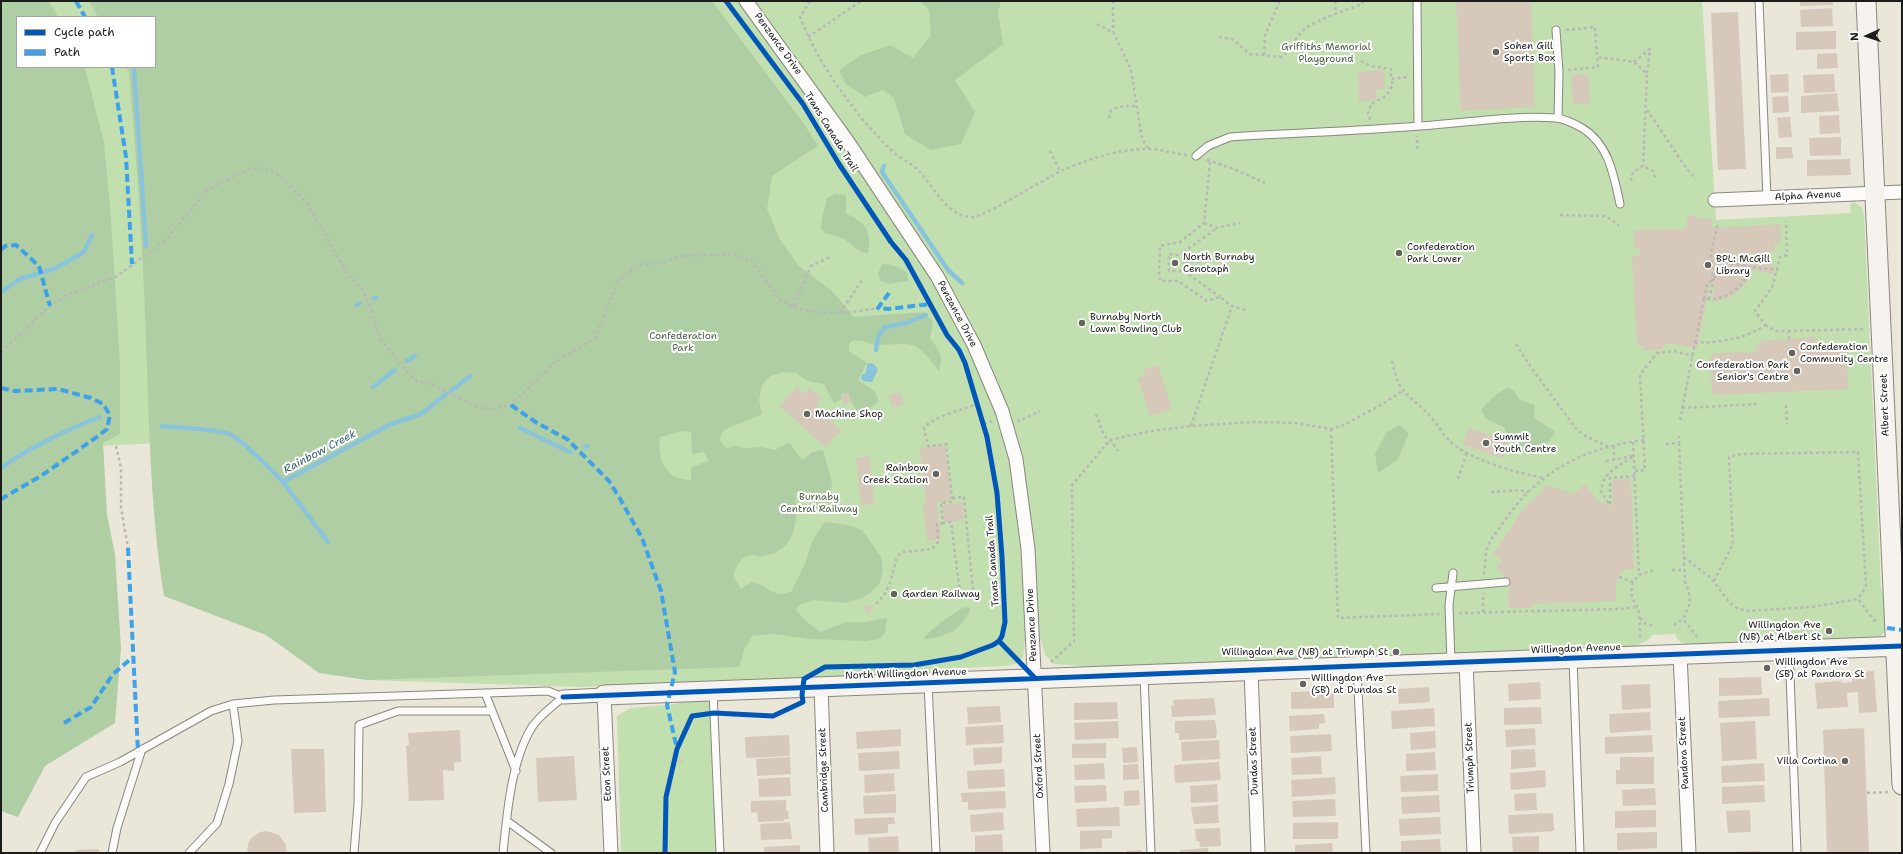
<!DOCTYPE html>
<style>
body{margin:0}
#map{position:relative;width:1903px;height:854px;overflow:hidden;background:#eae6d8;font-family:"Shantell Sans",sans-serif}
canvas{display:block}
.frame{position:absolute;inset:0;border:2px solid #1c1c1c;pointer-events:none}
.legend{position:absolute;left:16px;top:16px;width:140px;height:52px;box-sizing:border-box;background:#fff;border:1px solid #a4a4a4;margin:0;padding:5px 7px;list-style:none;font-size:12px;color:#1c1c1c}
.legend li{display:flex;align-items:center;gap:8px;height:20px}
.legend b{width:20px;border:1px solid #a4a4a4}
.north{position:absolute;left:1847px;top:16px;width:40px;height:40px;-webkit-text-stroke:3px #fff;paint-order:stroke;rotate:267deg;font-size:11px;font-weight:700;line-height:16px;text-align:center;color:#1c1c1c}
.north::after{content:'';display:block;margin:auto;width:14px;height:18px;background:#1c1c1c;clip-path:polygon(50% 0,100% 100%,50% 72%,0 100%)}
</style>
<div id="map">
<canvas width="1903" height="854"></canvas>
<div class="frame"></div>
<ul class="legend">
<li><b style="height:5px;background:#0057b8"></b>Cycle path</li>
<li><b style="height:5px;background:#3da2ea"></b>Path</li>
</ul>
<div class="north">N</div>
</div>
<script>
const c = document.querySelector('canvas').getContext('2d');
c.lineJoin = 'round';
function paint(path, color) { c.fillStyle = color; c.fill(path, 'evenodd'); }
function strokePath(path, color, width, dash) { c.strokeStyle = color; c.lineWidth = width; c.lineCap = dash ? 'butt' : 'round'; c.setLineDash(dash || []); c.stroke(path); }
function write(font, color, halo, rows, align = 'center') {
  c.font = font + ' "Shantell Sans",sans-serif'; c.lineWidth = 4; c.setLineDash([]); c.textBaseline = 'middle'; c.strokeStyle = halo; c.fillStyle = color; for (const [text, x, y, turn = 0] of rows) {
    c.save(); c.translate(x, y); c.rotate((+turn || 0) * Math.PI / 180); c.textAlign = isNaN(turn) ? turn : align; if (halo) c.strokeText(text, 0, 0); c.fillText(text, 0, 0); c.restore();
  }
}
const green = new Path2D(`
 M1 1H1702L1716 220 1851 213 1850 204 1854 202 1861 207 1864 213 1881 589C1882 591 1885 594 1885 597 1889 608 1890 633 1878 638L1687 646 1678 640 1675 634 1652 635 1647 641 1630 648 1095 667 1054 664 1045 655 1040 637 1025 639 1023 657 1015 664 1007 666 962 668 939 673 581 687 367 680 354 433 1 451ZM17 17H155V67H17Z
 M713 698 720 853H621L617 716 631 708 667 705Z`);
const forest = new Path2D(`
 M1 1H49L58 17H17V67H84L86 72 104 143 110 206 120 363V434L103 443 107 515 115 554 121 648 115 723 45 766 18 817 1 811Z
 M89 1H712L804 124 818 146 772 176 767 209 780 240 799 266 832 291 854 317 925 312 933 322 930 338C939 350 944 356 939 371 932 362 925 352 915 346 907 342 887 345 877 345 867 344 856 336 849 344V351L867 363 858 380 875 392 879 402 871 407 856 410 848 396 834 403 824 384 808 381 796 373 784 372 770 376 762 385 759 400 762 414 724 430 719 440 727 449 735 445 744 448 762 447 775 450 789 442 802 460 812 452 823 450 832 483 830 502 820 504 816 510H813L811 491 795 494C799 521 795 553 762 556 758 557 753 554 750 555 739 558 736 567 733 576L741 589 752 582C770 585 772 600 792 591L806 561 812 542 824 522 848 525 862 530 881 557 883 571 879 584 870 593 859 599 843 603 814 600 799 605 796 610 807 622 820 632 846 622H865L887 618 885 633 879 639 866 641 809 639 774 634 752 636 744 650 739 667 367 680 319 673 266 635 164 596C149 503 149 408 145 313 142 233 136 153 129 73L126 67H155V17H98ZM682 431 691 432 692 454 704 452 709 461 691 467V480C665 480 657 459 660 437Z
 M919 1H1001L998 13 1003 44 955 80 975 112 961 144 931 150 905 134 894 98 882 90 865 97 846 84 839 71 859 56 890 45 913 58 931 35 929 10Z
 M835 194 846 195V214C865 221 873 233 868 253 858 253 852 244 844 239 836 234 826 236 821 229 821 217 825 209 827 198Z
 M882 264C891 264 901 267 907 273L908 281 889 284 880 280 878 274Z
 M1508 387 1515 392 1520 400 1535 405 1534 418 1555 432 1549 442 1531 446H1514L1504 427 1486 419 1481 410 1493 397Z
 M1400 425 1409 434 1397 460 1378 473 1375 454 1387 432Z
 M964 607 971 608C963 629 947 637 925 639L924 637 941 622Z`);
const water = new Path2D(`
 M868 363 874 364 878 370 872 382 863 381 861 378 862 374H865Z`);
const stream = new Path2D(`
 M134 70 146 246
 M884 166 882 172 948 270 962 283
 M1 292 20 279 54 269 84 252 92 235
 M374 298H376
 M357 305 360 303
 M876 350 878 337 885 327 906 323 926 315
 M407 361 415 356
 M373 387 395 370
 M451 391 470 376
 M162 426C181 428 211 428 229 434 242 439 272 471 283 482L391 424 421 414 446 394
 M520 428 570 452
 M585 447 587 446
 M1 468C27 449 70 428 100 417
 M283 482 328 542`);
const building = new Path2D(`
 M1456 1H1531L1535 107 1461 111Z
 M1800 1H1833V5L1800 6Z
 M1832 8 1833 26 1801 27 1800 10Z
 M1738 12 1746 169 1718 170 1711 13Z
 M1836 31V49L1796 50V32Z
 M1837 53 1838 68 1817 69V54Z
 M1384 70 1385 89H1376L1377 100 1359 101 1358 72Z
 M1588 74 1590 103 1573 104 1571 75Z
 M1788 74 1789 92 1771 93 1770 75Z
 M1834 74 1835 92 1804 93 1803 75Z
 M1837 93 1839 111 1801 113V96Z
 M1788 96 1789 112 1773 113 1772 97Z
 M1839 115 1840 133 1820 134 1819 116Z
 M1790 117 1792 137 1779 138 1777 118Z
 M1841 137V155L1810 156 1809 138Z
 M1776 147H1792L1793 158 1776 159Z
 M1850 159 1851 175 1807 176V160Z
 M1688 215 1713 220 1712 227 1719 228 1780 224 1781 243H1775V252L1744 254 1741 262 1775 266 1773 274 1752 270 1748 281 1736 294 1712 303 1715 285 1710 284 1697 348 1666 343 1664 349 1643 351V345H1637L1632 256 1640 255 1639 248H1634V230L1686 229Z
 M1815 337 1816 345 1846 343 1848 389 1712 395 1710 358 1714 353 1756 352 1755 346 1760 345V341Z
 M1158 365 1172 409 1150 416 1138 378 1145 376 1143 370Z
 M797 387 805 394 810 388 822 398 816 405 842 432 832 438 826 448 780 406Z
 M849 393 851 403 843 404 841 394Z
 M901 393 903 406 892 407 890 394Z
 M1468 428 1509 441 1503 458 1463 445Z
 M945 445 951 501 937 502 941 539 927 541 923 504 926 503 920 448Z
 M870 456 874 504 861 505 856 458Z
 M1631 479 1634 569 1621 570 1616 584V601L1532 604V608H1509L1508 591H1511L1507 580 1496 565 1502 562 1500 557 1493 555 1521 512 1548 485 1573 494 1585 484 1598 501 1613 506 1612 480Z
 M962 502 964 520 944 522 942 505Z
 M872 605 873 611 866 613 864 607Z
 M1874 671 1877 712 1859 713 1858 692 1847 693 1848 707 1817 709 1815 683 1841 681 1842 683 1852 682 1851 673Z
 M1761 677 1762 695 1719 696V678Z
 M1540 682 1541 699 1509 701 1508 684Z
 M1650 684 1651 708 1622 710 1621 685Z
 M1429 687 1430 702 1399 704 1398 689Z
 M1334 691V708L1291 709V692Z
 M1214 698 1216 714 1215 715 1172 717 1171 706H1174L1173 700Z
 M1769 698 1770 716 1719 718 1718 701Z
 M1117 702 1118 719 1074 720V703Z
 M1000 706 1001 722 968 724 967 707Z
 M1541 707 1542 724 1504 725V708Z
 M1434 708 1435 726 1392 729 1391 711Z
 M1650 712 1651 730 1610 733 1609 714Z
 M1324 714 1325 723 1319 724V729L1290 731 1289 716Z
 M1215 720 1217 731 1216 738 1179 740V733H1175V721Z
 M1118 721 1119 738 1075 740 1074 723Z
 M1755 721 1757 759 1722 761 1720 723Z
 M1003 725 1004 743 966 745 965 727Z
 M1535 728 1536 745 1506 747 1505 730Z
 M1864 728 1869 853H1827L1823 730Z
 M901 729V746L857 749 856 732Z
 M460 730 461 762 454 763V771L443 770 444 800 409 801 406 746 409 745 408 733Z
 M1435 731 1436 748 1411 750 1410 733Z
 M1331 734 1332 751 1291 753 1290 736Z
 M789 735 790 756 746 758 745 737Z
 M1652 735 1653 752 1605 754V737Z
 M1219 740 1220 759 1182 761 1181 742Z
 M1106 743V758H1072V744Z
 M1002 747V763L974 765 973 748Z
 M1137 747 1138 762 1123 763 1122 748Z
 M291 749H324L326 812 294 813Z
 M1535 749 1536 767 1511 769V750Z
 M899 751 900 769 859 771 858 753Z
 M1435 752 1436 770 1406 771V754Z
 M574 756 577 800 538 802 536 758Z
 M1321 756 1322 774 1292 775 1291 758Z
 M790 757 791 774 757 776 756 759Z
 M1620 757H1654V784H1616V770H1620Z
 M680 758 683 759 682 764 679 763Z
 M1219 762 1221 780 1175 783 1174 765Z
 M1104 763 1105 779 1075 780 1074 765Z
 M1764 763 1765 781 1722 783 1721 766Z
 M1138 764 1139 779 1123 780V765Z
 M1004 769 1005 787 968 789 967 771Z
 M1545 770 1546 787 1511 790 1510 773Z
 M894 773 895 791 865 793 864 775Z
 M1438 774V791L1401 792 1400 776Z
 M790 777 791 796 759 797 758 779Z
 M1335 777 1336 794 1292 797 1291 780Z
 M1217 784 1218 802 1191 803 1190 786Z
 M1106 785 1107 801 1075 803 1074 786Z
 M1764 785 1765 802 1722 804V787Z
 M1655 788 1656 805 1623 806 1622 790Z
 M1139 790 1140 805 1124 806V791Z
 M1005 791 1006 808 968 810V802H962L961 793Z
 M1536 793 1537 810 1515 811 1514 794Z
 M896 794V813L864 814 863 796Z
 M1439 795 1440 812 1402 814 1401 797Z
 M1335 799 1336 816 1293 817 1292 801Z
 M786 800V811L788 810 789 819H784V821L758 822 757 812 751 813V801Z
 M1218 805 1219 823 1194 824 1191 807Z
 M1119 807 1120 826 1077 827 1076 809Z
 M1656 810V827L1615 828V811Z
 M1750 810 1751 832 1728 833 1726 811Z
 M1003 812 1004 830 971 832 970 815Z
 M1553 813 1554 831 1509 834 1508 815Z
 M894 817 895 824H888V833L855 835 854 819Z
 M1440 817 1441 834 1400 836 1399 819Z
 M790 822 792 839 761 840 760 824Z
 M1338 822V839H1293V823Z
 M1220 828 1221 846 1200 847 1199 841H1196L1195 829Z
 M1112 830V838L1102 839V848L1080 849V831Z
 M267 831 279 835 286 845 287 853H247L248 844 251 838 260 832Z
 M1657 832V848L1617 850V833Z
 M1002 834 1003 852 975 853V836Z
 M898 836 899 853H869L868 838Z
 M1539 836V853H1513L1512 837Z
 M1440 839 1441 853H1401V841Z
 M1332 843 1333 853H1295V845Z
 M800 845V853H764V847Z
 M1208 848 1209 853H1180V850Z
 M99 849V853H77L76 850Z
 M1142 850V853H1126V851Z
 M1760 851V853H1725V852Z`);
const path = new Path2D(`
 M810 1 800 17C816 60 855 115 888 147 897 157 910 162 919 171 934 187 947 217 972 217 985 217 1044 179 1061 171 1088 159 1118 149 1148 149 1161 149 1174 154 1187 155
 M1113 1V32
 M1335 1 1336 14
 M1097 24 1114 33 1131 70 1142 139 1149 149
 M1566 30 1595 27 1597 57
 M808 37 861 1
 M1219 37 1232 39 1250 54 1282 57C1292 48 1296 35 1306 28 1320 18 1345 11 1362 4L1363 1
 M1264 55 1265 35 1280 1
 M1361 61 1371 66 1391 69V79L1408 77
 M1634 62 1650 49 1647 74
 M1568 70 1598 67 1597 57 1634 62 1647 74 1643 166
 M1647 110 1687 169 1696 179
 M1109 118 1111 110 1123 106H1137
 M1370 120 1368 113 1371 104 1386 96 1393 85 1391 79
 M1417 149V136
 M1050 151 1060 171
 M1207 160 1234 169 1265 183
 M1210 162 1204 223 1180 242 1160 246 1159 272 1160 281H1178L1207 301 1220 297 1232 306 1248 311
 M1631 181 1633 172 1643 166 1653 171 1656 180
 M1560 215 1603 216 1611 219 1619 226
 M1204 223 1217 228 1240 223
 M1184 252 1177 255 1169 254V271H1184V252L1217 228
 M1719 261 1751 267
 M1185 263 1233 258
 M1184 271 1220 297
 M1704 299 1707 284 1715 277 1719 261 1713 260
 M1709 299 1713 283 1711 253 1718 222
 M794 307C822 316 850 313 878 308
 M840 313 863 279
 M1765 325 1776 331H1788L1789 339
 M1788 331 1866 329
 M1695 343 1704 299C1725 301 1745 287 1751 267L1778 270
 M1516 344 1530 366 1577 430 1587 437 1609 447
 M1 352 50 306 65 296 117 276 165 241 208 189 246 170 260 168 272 171 282 178 308 204 348 275 361 287 370 306 380 338 404 369 417 381 432 384 472 405 491 410 511 405 554 363 595 338 618 281 638 265 662 263 681 256 734 254 753 262 779 299 794 307 811 266 830 257
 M1392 361C1399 395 1407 392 1429 415 1437 424 1447 441 1457 447 1481 463 1515 472 1543 478
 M1786 405 1787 424
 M1682 408 1759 404
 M1096 414 1104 436 1110 440 1118 451
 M1018 419 1019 421 1040 411
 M1680 420 1695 343C1720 342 1744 340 1765 325L1755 311 1772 288 1780 257 1787 255 1786 221
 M984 424 992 421
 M1191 426 1232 306
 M1331 429 1338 618 1440 614
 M1633 442 1639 575
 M1679 443 1685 582C1692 598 1691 604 1683 619L1698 638
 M1666 444 1679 443V436
 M116 446 121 468V508L128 548
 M1614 446V459
 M1606 461 1634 456C1617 468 1603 471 1601 492L1610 505
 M1635 471 1645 470 1640 376 1642 372 1657 353 1674 351 1693 356
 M1458 479 1467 452
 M1491 492 1520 490 1528 492
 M952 498 964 497 973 592 960 593 951 522 943 523 941 503 952 502V498L946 444 928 446 924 428C932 417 964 409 978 404
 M1610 504V478L1635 476
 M1684 557 1711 578 1730 603 1737 608 1747 611 1812 607 1858 599 1877 624
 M1672 570H1685
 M1484 574C1485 566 1485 554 1488 546 1491 538 1498 531 1503 523 1537 472 1583 448 1644 440
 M1619 577 1633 582 1639 575 1653 570
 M1714 581 1733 544 1729 457 1741 454 1858 452 1866 586 1858 599
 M1633 582C1628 601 1636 599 1639 613 1640 622 1640 631 1640 640
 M876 604 884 595 890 583 897 557 900 554 904 552 932 549 938 542 937 524 943 523
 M1483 612V593
 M1459 613 1621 609 1635 607
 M1640 618 1646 624 1653 626
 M1674 625 1683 619
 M1051 662 1074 641 1072 485 1110 440 1151 431 1191 426 1253 422 1296 423 1331 429 1344 425 1386 402 1402 391
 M1867 793 1888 792`);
const lane = new Path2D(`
 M1417 1 1418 126
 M1759 1 1767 198
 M1556 30 1559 72 1558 118
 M1196 156 1208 146 1230 137C1293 133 1357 131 1420 126 1465 123 1512 115 1556 118 1565 119 1575 124 1582 128 1609 144 1614 176 1620 204
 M1436 588 1506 582
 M1789 650 1797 853
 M1573 658 1580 853
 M1451 662 1449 605 1453 573
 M1357 668 1366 853
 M1144 676 1151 853
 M928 684 936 853
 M713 691 720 853
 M485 693 516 771
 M507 821 551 853
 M40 853 55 823 86 777 120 762 211 711 233 704 274 700 548 691 563 697C553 706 539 716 532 727 511 761 507 814 503 853
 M112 853 117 828 142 749
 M189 853 217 823 229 784 238 741 233 704
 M354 853 358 804 359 725 398 711H492`);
const street = new Path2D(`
 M746 1 848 142 937 276 974 345 1002 411 1016 459 1028 549 1043 853
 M1715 200 1902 192
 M1680 654 1689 853
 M1466 662 1474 853
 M1251 670 1258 853
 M821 687 827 853
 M563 697 604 695 611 853`);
const secondary = new Path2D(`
 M1866 1 1902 785
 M604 695 1902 646`);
const quiet = new Path2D(`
 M76 1 85 17
 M112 67 126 157 132 264
 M1 250 5 246 16 245 39 266 50 306
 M889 293 878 308 888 309 931 304
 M1 388 15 391 58 389 91 398 103 404 110 415 107 429 94 439 41 476 1 499
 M511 405 537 423 567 439 609 481 619 497 642 538 661 591 675 672 667 705 677 749
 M128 548 138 752
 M1887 628 1902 630
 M64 723 91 707 113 674 133 657`);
const cycleway = new Path2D(`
 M999 641 1035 678
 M563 697 1357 666 1902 646
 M665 853 666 797 677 749 692 716 714 713 773 716 803 702 802 695 804 679 825 667 914 665 961 657 993 645 999 641 1002 636 1005 622 1002 557 997 493 987 437 965 363 959 350 947 335 906 260 891 242 839 164 803 104 726 1`);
const markers = [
 [1496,52,4,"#64635e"],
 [1399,253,4,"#64635e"],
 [1175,263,4,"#64635e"],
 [1708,265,4,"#64635e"],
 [1082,323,4,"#64635e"],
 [1792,353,4,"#64635e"],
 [1797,371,4,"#64635e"],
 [807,414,4,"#64635e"],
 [1486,443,4,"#64635e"],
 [936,474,4,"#64635e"],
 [894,594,4,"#64635e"],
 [1829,631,4,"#64635e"],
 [1396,652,4,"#64635e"],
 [1767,668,4,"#64635e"],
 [1303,684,4,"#64635e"],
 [1845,761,4,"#64635e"]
];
const streetNames = [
 ["Penzance Drive",778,44,54],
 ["Trans Canada Trail",831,132,58],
 ["Alpha Avenue",1808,196,-3],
 ["Penzance Drive",957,314,62],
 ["Albert Street",1885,405,-92],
 ["Trans Canada Trail",993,561,-94],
 ["Penzance Drive",1032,625,-93],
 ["Willingdon Avenue",1576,649,-2],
 ["North Willingdon Avenue",906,674,-2],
 ["Pandora Street",1684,753,-93],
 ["Triumph Street",1470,758,-92],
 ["Dundas Street",1254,761,-92],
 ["Oxford Street",1039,766,-93],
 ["Cambridge Street",824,770,-92],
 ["Eton Street",607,774,-93]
];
const poiNames = [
 ["Sohen Gill",1504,46],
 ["Sports Box",1504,58],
 ["Confederation",1407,247],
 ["Park Lower",1407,259],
 ["North Burnaby",1183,257],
 ["Cenotaph",1183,269],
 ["BPL: McGill",1716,259],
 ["Library",1716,271],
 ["Burnaby North",1090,317],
 ["Lawn Bowling Club",1090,329],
 ["Confederation",1800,347],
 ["Community Centre",1800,359],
 ["Confederation Park",1789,365,"right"],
 ["Senior's Centre",1789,377,"right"],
 ["Machine Shop",815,414],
 ["Summit",1494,437],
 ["Youth Centre",1494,449],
 ["Rainbow",928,468,"right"],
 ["Creek Station",928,480,"right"],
 ["Garden Railway",902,594],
 ["Willingdon Ave",1821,625,"right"],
 ["(NB) at Albert St",1821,637,"right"],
 ["Willingdon Ave (NB) at Triumph St",1388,652,"right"],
 ["Willingdon Ave",1775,662],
 ["(SB) at Pandora St",1775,674],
 ["Willingdon Ave",1311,678],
 ["(SB) at Dundas St",1311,690],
 ["Villa Cortina",1837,761,"right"]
];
const parkNames = [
 ["Griffiths Memorial",1326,47],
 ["Playground",1326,59],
 ["Confederation",683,336],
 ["Park",683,348],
 ["Burnaby",819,497],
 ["Central Railway",819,509]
];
const waterNames = [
 ["Rainbow Creek",320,452,-28]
];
paint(green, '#c1dfaf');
paint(forest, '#afcea4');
paint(water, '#89c4db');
strokePath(stream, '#89c4db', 4.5);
paint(building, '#d6c9b9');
strokePath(lane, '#898781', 9);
strokePath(street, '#898781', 15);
strokePath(secondary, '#898781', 21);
strokePath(path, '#b9b8b6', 2.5, [3, 3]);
strokePath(lane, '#fcfbf9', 7);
strokePath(street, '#fcfbf9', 13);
strokePath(secondary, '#f6f3ee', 19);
strokePath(quiet, '#3da2ea', 4, [8, 4]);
strokePath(cycleway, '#0057b8', 5);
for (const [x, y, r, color] of markers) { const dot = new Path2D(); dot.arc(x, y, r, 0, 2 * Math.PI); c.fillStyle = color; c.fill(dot); strokePath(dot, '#fff', 1.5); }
write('10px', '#1c1c1c', '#fff', streetNames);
write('10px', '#1c1c1c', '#fff', poiNames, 'left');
write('10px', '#4a5e44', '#fff', parkNames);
write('italic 11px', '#3a6172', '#fff', waterNames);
</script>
